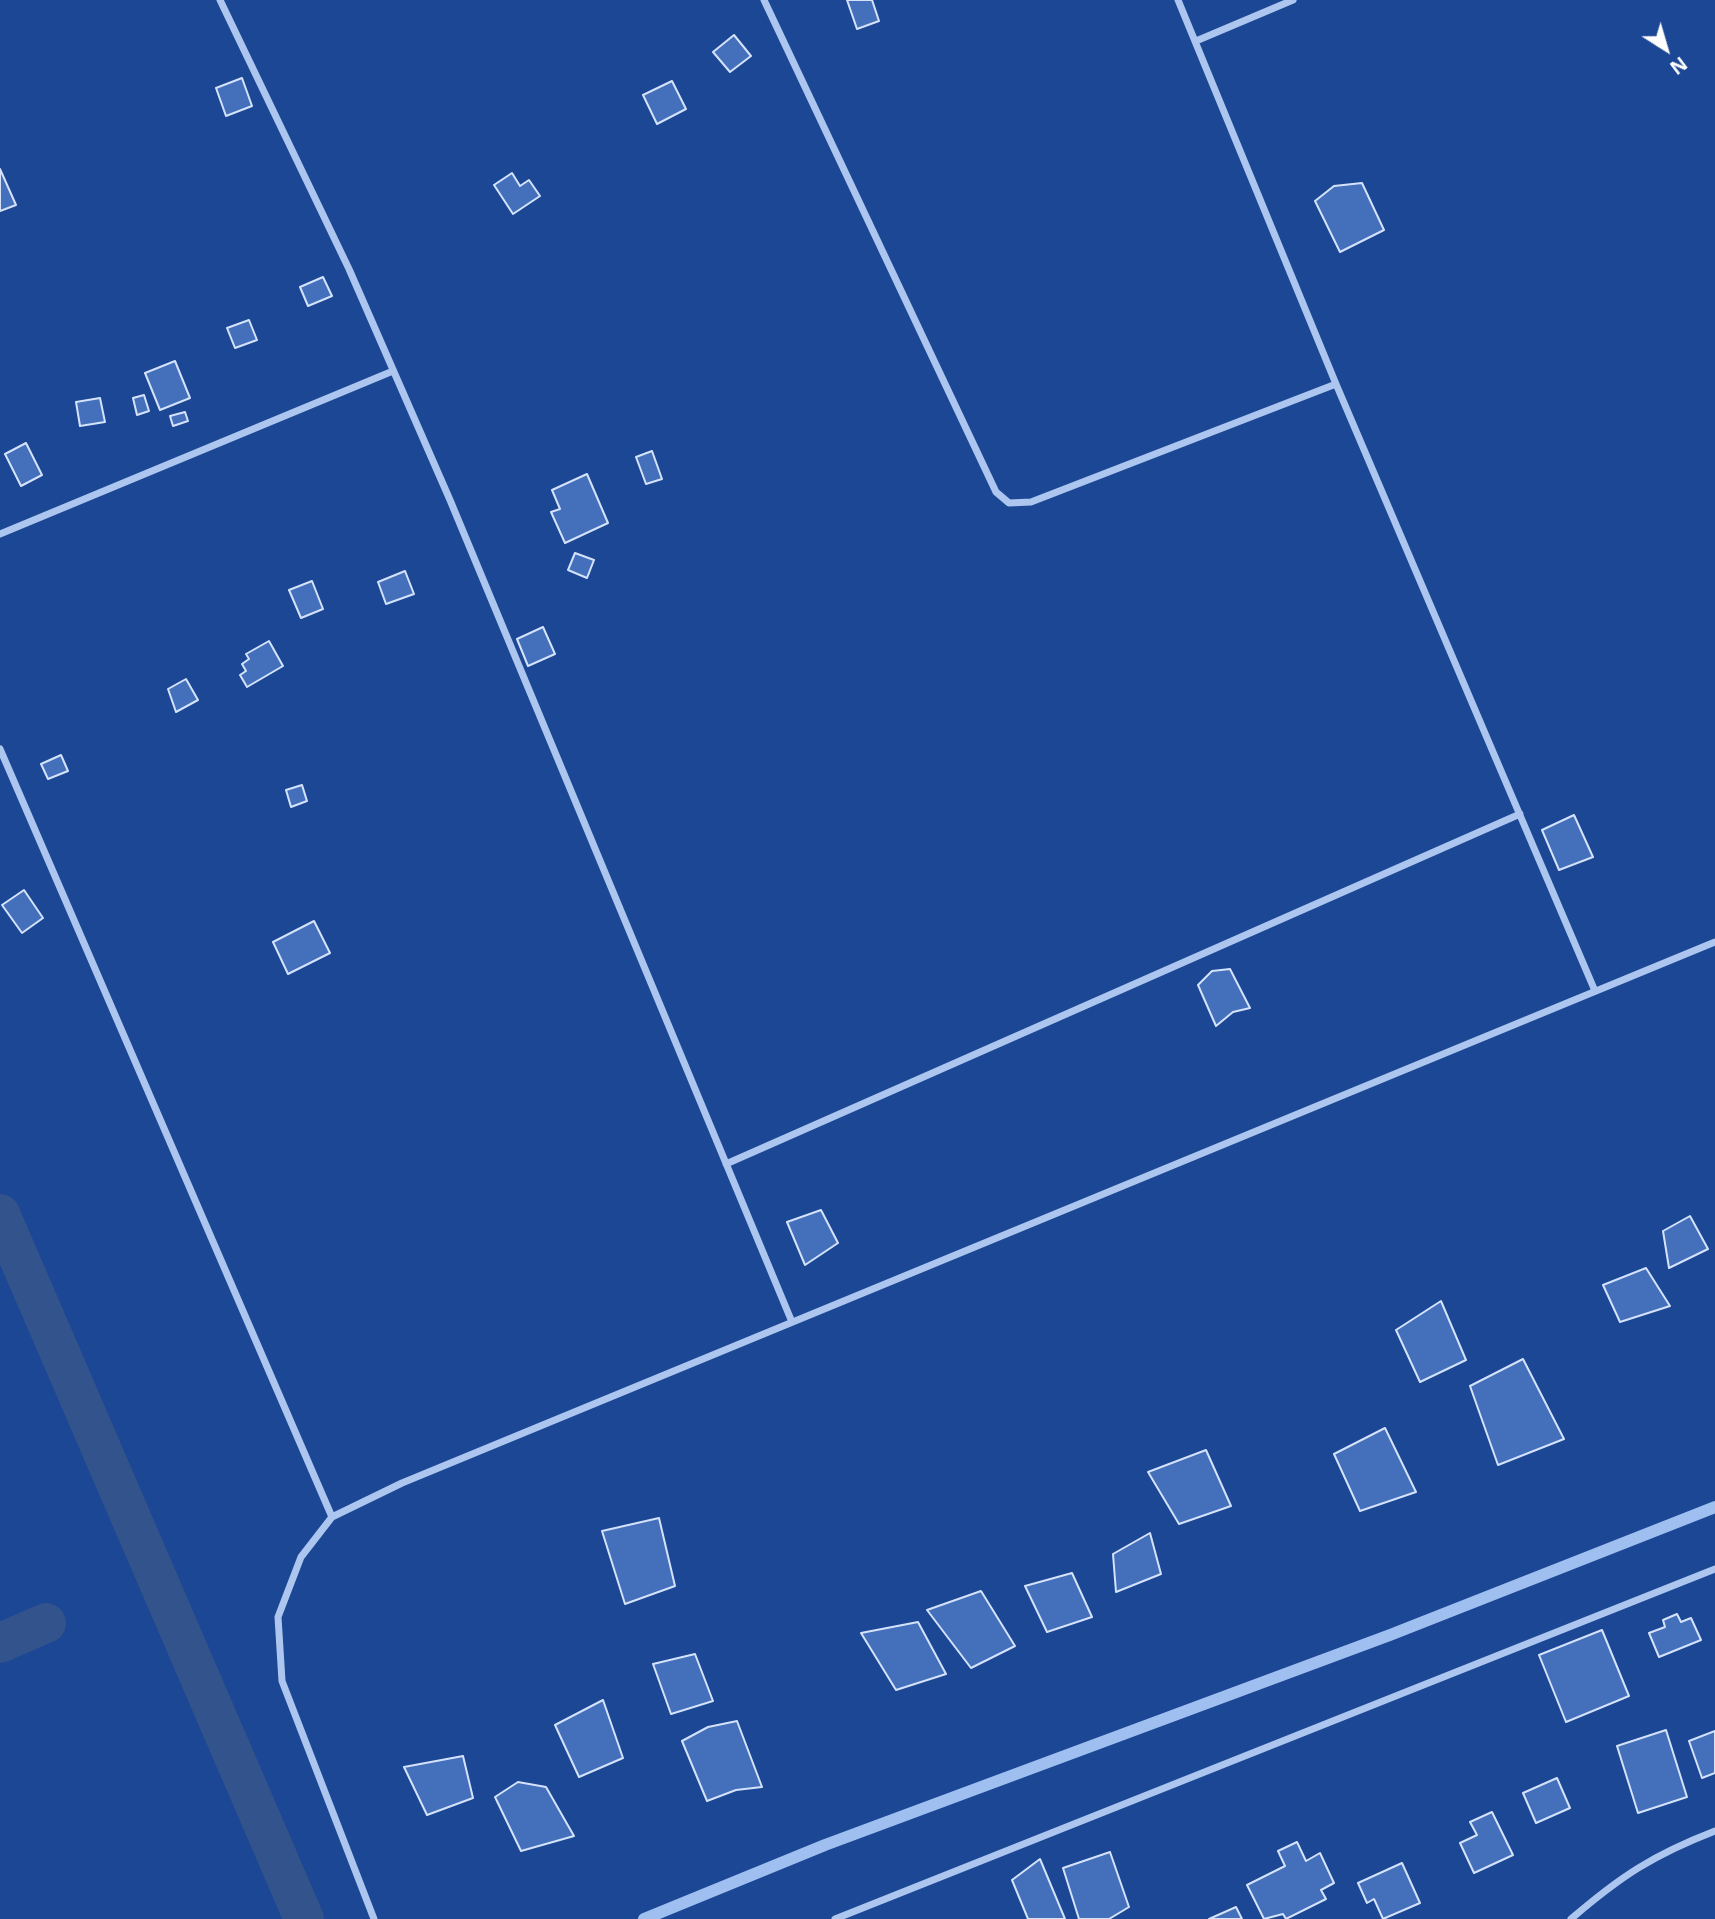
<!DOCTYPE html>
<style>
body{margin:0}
#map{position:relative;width:1715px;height:1919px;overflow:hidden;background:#1b4794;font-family:"Noto Sans",sans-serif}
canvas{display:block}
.north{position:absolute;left:1631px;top:14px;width:70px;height:70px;-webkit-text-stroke:5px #1b4794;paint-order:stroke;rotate:143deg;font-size:19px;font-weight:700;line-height:28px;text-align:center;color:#fff}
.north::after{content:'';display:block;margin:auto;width:24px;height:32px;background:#fff;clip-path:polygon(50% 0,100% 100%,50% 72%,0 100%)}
</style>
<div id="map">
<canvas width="1715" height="1919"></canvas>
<div class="north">N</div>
</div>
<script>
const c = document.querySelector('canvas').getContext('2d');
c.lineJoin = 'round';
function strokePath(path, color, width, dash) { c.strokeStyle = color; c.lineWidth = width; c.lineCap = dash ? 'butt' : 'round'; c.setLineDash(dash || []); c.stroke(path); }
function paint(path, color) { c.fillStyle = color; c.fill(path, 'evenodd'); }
const stream = new Path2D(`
 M644 1919 825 1845 1390 1635 1715 1507`);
const canal = new Path2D(`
 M0 1214 304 1919
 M0 1643 46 1623`);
const building = new Path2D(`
 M847 0H872L879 21 857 29Z
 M734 35 751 56 730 72 713 52Z
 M242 78 252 106 226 116 216 88Z
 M672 81 686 109 657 124 643 95Z
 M0 169 16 205 0 211Z
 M512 173 520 186 529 180 540 196 513 214 494 185Z
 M1362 183 1384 230 1340 252 1315 201 1334 186Z
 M323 277 332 296 308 306 300 287Z
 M249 320 257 340 235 348 227 328Z
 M175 361 190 398 160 410 145 373Z
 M144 395 149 411 137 415 133 398Z
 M100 398 105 422 80 426 76 402Z
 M185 412 188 421 173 426 170 416Z
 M26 443 42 475 21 486 5 454Z
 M652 451 662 479 646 484 636 457Z
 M587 474 608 523 565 543 551 512 560 509 552 490Z
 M575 553 594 560 587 578 568 570Z
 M405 571 414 594 386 604 378 582Z
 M312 581 323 609 301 618 289 590Z
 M543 627 555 654 528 666 517 639Z
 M269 641 283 666 247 687 240 675 246 671 242 664 249 659 246 654Z
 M186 679 198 700 176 712 168 689Z
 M61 755 68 771 48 779 41 764Z
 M302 785 307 801 291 807 286 790Z
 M1574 815 1593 857 1559 870 1542 830Z
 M24 890 43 918 22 933 2 905Z
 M314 921 330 953 288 974 273 942Z
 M1230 969 1250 1008 1233 1012 1216 1026 1198 985 1212 971Z
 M821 1210 838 1243 805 1265 787 1222Z
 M1690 1216 1708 1249 1669 1268 1663 1231Z
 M1646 1268 1670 1306 1620 1322 1603 1285Z
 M1441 1301 1466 1360 1420 1382 1396 1330Z
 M1523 1359 1564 1439 1498 1465 1470 1386Z
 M1385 1428 1416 1492 1360 1511 1334 1454Z
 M1206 1450 1231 1506 1179 1524 1148 1472Z
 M659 1518 675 1586 625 1604 602 1531Z
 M1150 1533 1161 1574 1116 1592 1113 1554Z
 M1072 1573 1092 1617 1047 1632 1025 1586Z
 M981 1591 1015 1646 971 1668 927 1610Z
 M1677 1614 1681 1622 1691 1618 1701 1640 1659 1657 1649 1633 1665 1627 1663 1620Z
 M918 1622 946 1674 896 1690 861 1633Z
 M1602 1630 1629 1696 1566 1722 1539 1655Z
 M695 1654 713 1701 671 1714 653 1664Z
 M603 1700 623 1758 579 1777 555 1725Z
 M737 1721 762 1787 736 1790 707 1801 682 1741 708 1727Z
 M1666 1730 1687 1797 1638 1813 1617 1746Z
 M1715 1731V1773L1702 1778 1689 1741Z
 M463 1756 473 1798 427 1815 404 1767Z
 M1557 1778 1570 1808 1536 1823 1523 1793Z
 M518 1782 546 1787 574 1836 521 1851 495 1797Z
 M1492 1812 1513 1855 1474 1873 1460 1843 1477 1835 1470 1822Z
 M1297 1842 1306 1861 1320 1853 1334 1883 1321 1890 1326 1899 1286 1919 1283 1914 1264 1919 1247 1885 1285 1866 1278 1851Z
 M1110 1852 1129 1907 1109 1919H1079L1063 1868Z
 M1040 1859 1065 1919H1028L1012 1880Z
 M1402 1863 1420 1903 1383 1919 1374 1899 1367 1903 1358 1883Z
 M1236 1907 1242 1919H1209Z`);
const street = new Path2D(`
 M220 0 349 269 450 500 792 1322
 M764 0 996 492 1009 503 1031 502 1336 384
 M1178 0 1336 384 1595 991
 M1196 41 1293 0
 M0 534 393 371
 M0 749 332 1517
 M726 1164 1520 814
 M374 1919 282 1681 278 1617 301 1557 332 1517 402 1483 1715 942
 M835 1919 1715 1569
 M1571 1919C1621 1876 1653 1855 1715 1831`);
strokePath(stream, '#a0bff1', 12);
strokePath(canal, '#33538c', 40);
paint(building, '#4470bb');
strokePath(building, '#d4e2fb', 2);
strokePath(street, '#adc6ef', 7);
</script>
